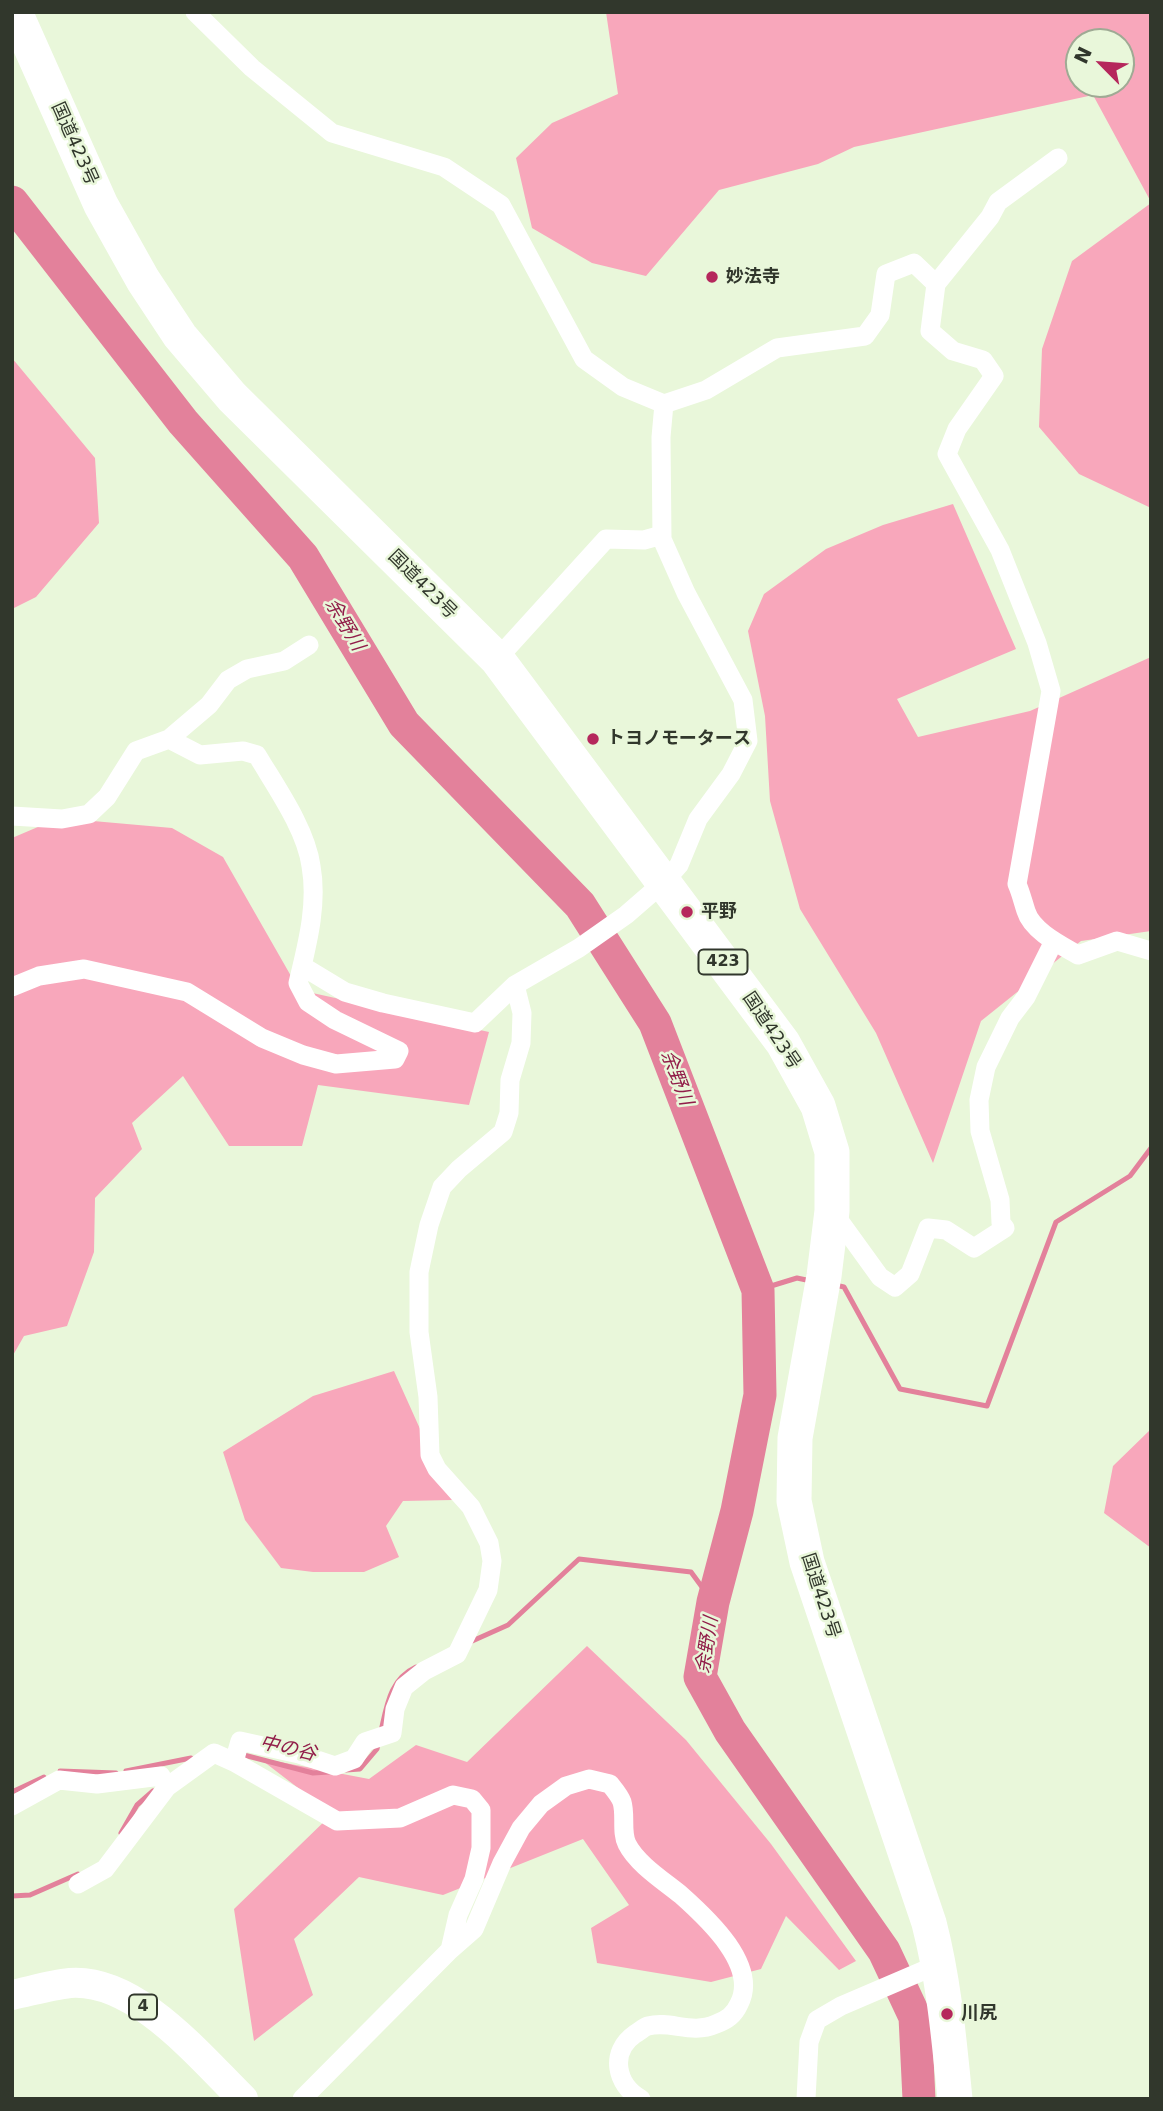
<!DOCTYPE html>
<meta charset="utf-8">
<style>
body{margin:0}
#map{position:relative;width:1163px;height:2111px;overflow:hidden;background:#e9f7da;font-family:"DejaVu Sans",sans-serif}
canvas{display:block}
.frame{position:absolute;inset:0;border:14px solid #31372c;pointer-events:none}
.north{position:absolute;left:1065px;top:28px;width:70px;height:70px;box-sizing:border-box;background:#e9f7da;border:2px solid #9faa94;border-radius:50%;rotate:295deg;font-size:19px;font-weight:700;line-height:28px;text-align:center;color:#31372c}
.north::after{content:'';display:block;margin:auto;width:24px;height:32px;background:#b5275c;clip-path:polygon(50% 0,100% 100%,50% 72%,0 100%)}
</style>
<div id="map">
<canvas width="1163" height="2111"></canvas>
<div class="frame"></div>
<div class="north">N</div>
</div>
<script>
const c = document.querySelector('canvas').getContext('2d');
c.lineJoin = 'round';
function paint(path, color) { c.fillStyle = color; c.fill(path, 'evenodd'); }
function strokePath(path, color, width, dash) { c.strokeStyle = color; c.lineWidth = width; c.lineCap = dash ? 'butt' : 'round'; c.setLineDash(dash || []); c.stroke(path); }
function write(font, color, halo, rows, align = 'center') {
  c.font = font + ' "DejaVu Sans","Noto Sans JP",sans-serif'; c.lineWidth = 5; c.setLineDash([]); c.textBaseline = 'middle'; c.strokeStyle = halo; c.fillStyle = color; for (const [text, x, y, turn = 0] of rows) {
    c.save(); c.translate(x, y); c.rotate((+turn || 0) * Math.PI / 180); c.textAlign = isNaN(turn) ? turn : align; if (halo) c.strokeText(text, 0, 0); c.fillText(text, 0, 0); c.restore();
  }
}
const forest = new Path2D(`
 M606 12H1151V202L1093 95 854 147 818 164 719 190 646 276 592 263 532 228 516 158 552 123 618 94ZM1121 42V84H1079V42Z
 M1151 203V508L1079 474 1039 427 1042 349 1072 261Z
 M12 358 95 458 99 523 36 597 12 609Z
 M953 504 1016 649 897 699 918 737 1030 711 1151 657V931L1081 941 981 1021 933 1163 876 1033 800 909 770 801 765 716 748 631 764 594 826 549 883 525Z
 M59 818 172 828 223 857 299 990 489 1032 469 1105 318 1085 302 1146H229L183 1076 132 1123 142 1149 95 1198 94 1252 67 1326 24 1336 12 1357V838Z
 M394 1371 452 1500 403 1501 386 1526 399 1557 364 1572H313L281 1568 245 1520 223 1452 313 1396Z
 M1151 1429V1548L1104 1513 1113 1466Z
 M587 1646 686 1740 771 1844 856 1961 839 1970 786 1916 761 1969 711 1982 597 1963 591 1928 629 1905 583 1839 443 1895 359 1877 294 1939 313 1995 254 2041 234 1909 332 1814 259 1758 369 1779 416 1745 467 1762Z`);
const stream = new Path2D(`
 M835 1285 844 1287 900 1389 987 1406 1056 1222 1130 1176 1151 1148
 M758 1290 797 1278 811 1281
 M470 1642 508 1625 579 1559 691 1572 713 1602
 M381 1731C387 1705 390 1679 416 1667
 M240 1754 313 1773 329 1772
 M346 1770 360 1769 377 1749 378 1744
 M60 1771 116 1773
 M126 1771 191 1758
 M12 1792 44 1777
 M121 1833 137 1805 153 1791
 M12 1896 30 1895 78 1874`);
const river = new Path2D(`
 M12 202 183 422 303 557 404 724 580 905 655 1023 758 1290 760 1395 737 1511 713 1602 700 1677 730 1731 884 1951 915 2017 919 2099`);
const street = new Path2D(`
 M195 12 252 68 332 133 444 167 501 205 584 359 623 387 664 404 706 390 777 348 865 336 880 315 886 274 914 263 936 284
 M1058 158 998 202 990 217 936 284 930 331 953 351 983 360 994 376 957 429 947 454 1000 550 1037 643 1051 691 1017 884C1021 893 1023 902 1026 911 1032 931 1061 945 1078 955L1117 941 1151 951
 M497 659 606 539 644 540 662 535
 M12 816 62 819 89 814 107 797 136 751 169 739 209 705 228 680 247 669 284 661 309 645
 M302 966 345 992 383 1003 475 1023 515 985 579 948 626 915 664 882 679 865 698 819 731 774 748 741 743 700 686 593 662 539 661 437 664 404
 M12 987 39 976 84 969 187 992 262 1038 303 1055 336 1064 395 1059 399 1051 335 1020 308 1002 298 983C307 945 318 905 311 866 306 829 276 787 257 755L243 751 200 755 169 739
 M833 1212 880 1277 895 1287 910 1274 928 1228 946 1230 974 1248 1005 1228 1001 1223 1000 1200 980 1131 979 1100 986 1067 1010 1018 1026 997 1054 941
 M234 1762 240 1741 299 1754 335 1766 354 1759 365 1742 392 1733 395 1709 404 1687 424 1671 457 1654 488 1590 492 1561 489 1543 471 1507 437 1469 430 1455 428 1397 419 1332V1272L429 1225 442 1187 459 1169 503 1132 509 1113 510 1080 521 1043 522 1013 515 985
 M12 1806 59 1780 97 1784 161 1776 167 1787
 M78 1884 105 1869 167 1787 214 1753 234 1762 337 1821 400 1818 453 1795 472 1799 481 1810V1848L474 1879 458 1915 450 1950
 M302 2099 450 1950 474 1929 502 1863 521 1828 541 1804 566 1786 589 1779 610 1784C614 1789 620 1796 622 1802 626 1815 621 1832 627 1844 637 1864 664 1881 681 1895 708 1919 759 1966 739 2004 734 2015 727 2020 716 2024 691 2035 671 2020 648 2026 644 2027 639 2032 635 2034 609 2052 616 2085 641 2099
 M806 2099 809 2042 817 2020 841 2006 939 1964`);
const primary = new Path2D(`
 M12 1995C31 1991 51 1985 70 1983 136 1978 200 2057 243 2099`);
const highway = new Path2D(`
 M15 12 101 205 143 280 180 336 232 397 497 659 783 1043 818 1106 832 1152V1211L824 1276 795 1438 794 1501 807 1562 929 1923C944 1981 949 2039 955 2099`);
const markers = [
 [712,277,7,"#b5275c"],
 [593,739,7,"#b5275c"],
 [687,912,7,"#b5275c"],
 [947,2014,7,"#b5275c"]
];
const shields = [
 [723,962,49],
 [143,2007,28]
];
const shieldNames = [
 ["423",723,962],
 ["4",143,2007]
];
const streetNames = [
 ["国道423号",74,144,66],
 ["国道423号",422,585,45],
 ["国道423号",771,1031,56],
 ["国道423号",820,1596,72]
];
const poiNames = [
 ["妙法寺",726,277],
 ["トヨノモータース",607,739],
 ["平野",701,912],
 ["川尻",961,2014]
];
const waterNames = [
 ["余野川",344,625,59],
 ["余野川",676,1078,69],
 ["余野川",708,1645,-81],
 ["中の谷",288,1749,13]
];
paint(forest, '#f8a7bb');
strokePath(stream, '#e3819b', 5);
strokePath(river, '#e3819b', 33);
strokePath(street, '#fff', 19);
strokePath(primary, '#fff', 30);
strokePath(highway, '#fff', 35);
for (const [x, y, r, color] of markers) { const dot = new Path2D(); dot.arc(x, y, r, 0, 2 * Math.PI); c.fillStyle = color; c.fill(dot); strokePath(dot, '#e9f7da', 2.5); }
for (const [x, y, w] of shields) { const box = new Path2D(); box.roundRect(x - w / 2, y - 12.5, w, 25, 5); c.fillStyle = '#e9f7da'; c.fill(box); strokePath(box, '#31372c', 2); }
write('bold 16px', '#31372c', null, shieldNames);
write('18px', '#31372c', '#e9f7da', streetNames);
write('bold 18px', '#31372c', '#e9f7da', poiNames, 'left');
write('italic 19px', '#911d49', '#e9f7da', waterNames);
</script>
